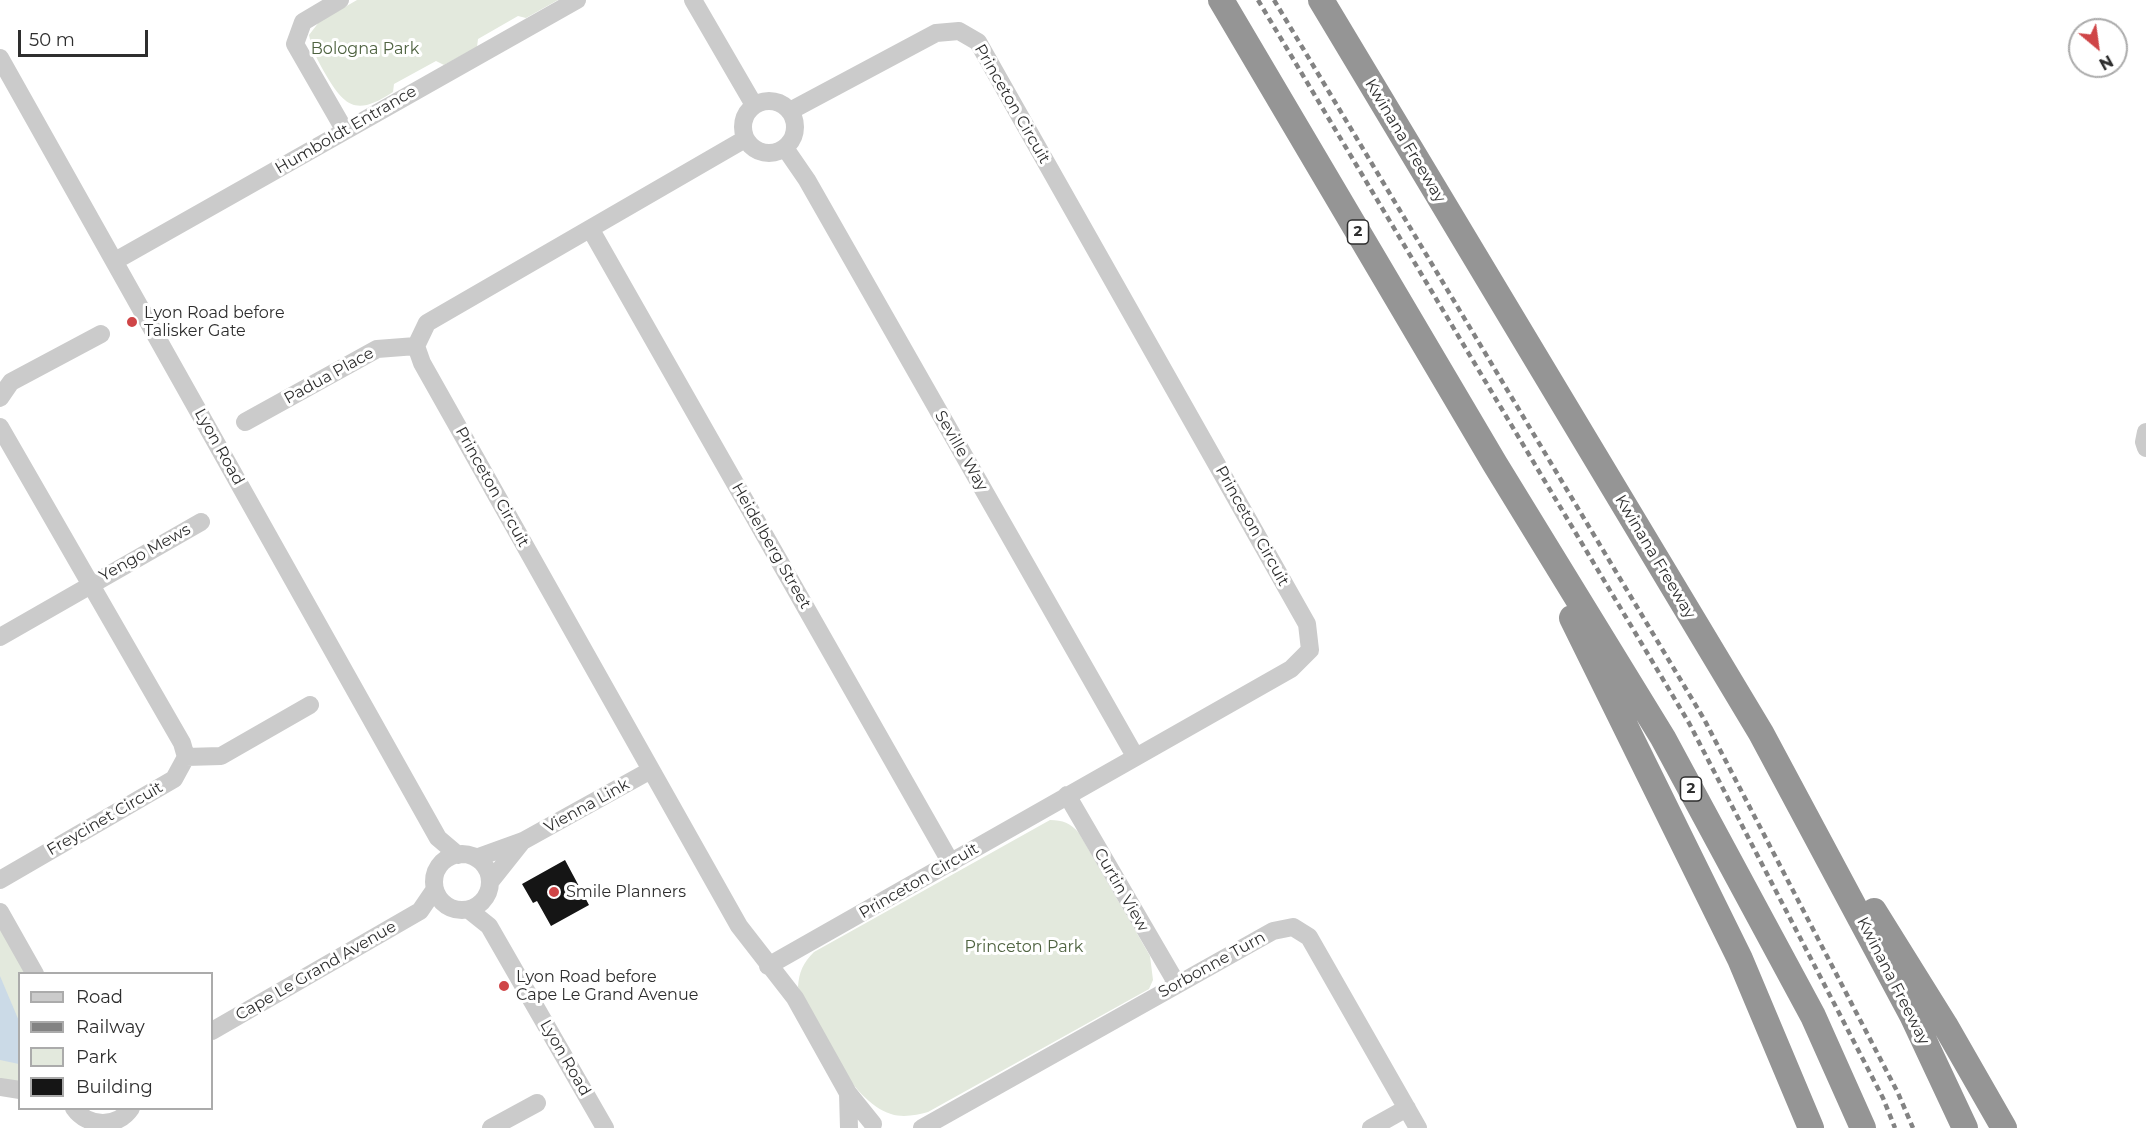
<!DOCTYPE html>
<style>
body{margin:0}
#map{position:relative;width:2146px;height:1128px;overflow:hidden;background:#fff;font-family:Montserrat,sans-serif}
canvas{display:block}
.legend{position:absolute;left:18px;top:972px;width:195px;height:138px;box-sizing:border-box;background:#fff;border:2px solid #ababab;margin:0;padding:8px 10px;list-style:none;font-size:18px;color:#2e2e2e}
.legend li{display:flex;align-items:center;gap:12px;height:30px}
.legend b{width:30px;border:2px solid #ababab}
.north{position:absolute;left:2068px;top:18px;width:60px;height:60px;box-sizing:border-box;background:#fff;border:2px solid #ababab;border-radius:50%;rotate:151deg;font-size:16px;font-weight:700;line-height:24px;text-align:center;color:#2e2e2e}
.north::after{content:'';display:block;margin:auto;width:21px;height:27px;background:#cf4547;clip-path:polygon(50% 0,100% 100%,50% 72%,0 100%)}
.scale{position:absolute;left:18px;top:30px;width:130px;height:27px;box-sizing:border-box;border:3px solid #2e2e2e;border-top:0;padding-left:8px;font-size:18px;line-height:21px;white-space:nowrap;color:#2e2e2e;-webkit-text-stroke:4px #fff;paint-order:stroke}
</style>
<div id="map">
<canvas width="2146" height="1128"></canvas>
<ul class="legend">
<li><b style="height:8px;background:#cbcbcb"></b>Road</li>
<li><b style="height:8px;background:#838383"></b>Railway</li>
<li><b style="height:16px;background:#e3e9dd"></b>Park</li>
<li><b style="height:16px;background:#151515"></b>Building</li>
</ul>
<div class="north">N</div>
<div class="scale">50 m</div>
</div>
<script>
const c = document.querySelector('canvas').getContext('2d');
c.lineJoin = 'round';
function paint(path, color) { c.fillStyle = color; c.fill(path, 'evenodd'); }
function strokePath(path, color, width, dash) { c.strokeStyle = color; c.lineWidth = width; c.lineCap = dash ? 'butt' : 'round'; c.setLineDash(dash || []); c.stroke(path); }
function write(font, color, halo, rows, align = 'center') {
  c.font = font + ' Montserrat,sans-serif'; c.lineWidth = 6; c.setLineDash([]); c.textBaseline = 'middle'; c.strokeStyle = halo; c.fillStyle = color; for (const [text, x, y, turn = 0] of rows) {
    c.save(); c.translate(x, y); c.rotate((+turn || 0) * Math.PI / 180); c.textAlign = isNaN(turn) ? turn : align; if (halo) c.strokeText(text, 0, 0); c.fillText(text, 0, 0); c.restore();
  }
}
const green = new Path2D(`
 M357 0H558L526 18 518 16 478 39 477 47 444 65 436 61 394 84 393 92C358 115 346 109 326 75 318 61 312 50 309 35L319 22Z
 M1050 820C1063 820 1070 823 1079 833L1150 956 1153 980 1149 989 928 1112C917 1115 903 1118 891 1114 849 1101 818 1024 798 987 799 972 803 963 814 952Z
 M0 928 25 973 20 974 19 1082 0 1080Z`);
const water = new Path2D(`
 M0 976 19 1021V1064L0 1060Z`);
const building = new Path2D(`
 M565 860 589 905 551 926 537 901 533 903 522 884Z`);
const minor = new Path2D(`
 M340 0 303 22 295 44 345 131
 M693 0 754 105
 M0 58 438 838 458 855
 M743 127a26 26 0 1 1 52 0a26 26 0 1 1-52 0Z
 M745 139 427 323 416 346 422 363 739 926 795 998 848 1093 873 1124
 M785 148 807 180 1135 756
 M591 230 951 863
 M115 261 577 0
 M0 398 11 382 101 334
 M245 422 377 349 416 346
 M0 427 182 743 186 757 174 779 0 880
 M2146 432 2144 442 2146 448
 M0 637 201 522
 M186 757 221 756 310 705
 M1067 795 1177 984
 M434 882a28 28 0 1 1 56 0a28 28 0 1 1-56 0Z
 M476 858 523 841 651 770
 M490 882 521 843
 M469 910 489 926 605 1128
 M0 912 35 974
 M768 966 1291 669 1310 650 1307 624 978 42 959 31 936 33 790 111
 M212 1031 420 911 435 889
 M0 1087 20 1090
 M848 1093 849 1128
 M74 1108C88 1128 118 1128 131 1108
 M491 1128 537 1103
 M922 1128 1273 931 1293 927 1309 937 1418 1128
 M1371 1128 1407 1108`);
const highway = new Path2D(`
 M1221 0 1495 464 1663 738 1813 1016 1863 1128
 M1321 0 1761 733 1912 1015 1965 1128
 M1572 618 1740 959 1811 1128
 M1874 911 1945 1025 2004 1128`);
const rail = new Path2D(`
 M1258 0 1689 723 1883 1098 1895 1128
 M1274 0 1704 719 1898 1093 1913 1128`);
const markers = [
 [132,322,6,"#cf4547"],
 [554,892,6,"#cf4547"],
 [504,986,6,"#cf4547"]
];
const shields = [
 [1358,232,21],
 [1691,789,21]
];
const shieldNames = [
 ["2",1358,232],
 ["2",1691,789]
];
const parkNames = [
 ["Bologna Park",365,49],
 ["Princeton Park",1024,947]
];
const streetNames = [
 ["Princeton Circuit",1012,104,60],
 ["Humboldt Entrance",346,130,-30],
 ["Kwinana Freeway",1405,141,59],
 ["Padua Place",329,376,-29],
 ["Lyon Road",219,447,61],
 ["Seville Way",961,451,60],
 ["Princeton Circuit",492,487,61],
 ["Princeton Circuit",1252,526,61],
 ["Heidelberg Street",771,546,60],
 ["Yengo Mews",145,553,-29],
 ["Kwinana Freeway",1655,557,59],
 ["Vienna Link",587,806,-29],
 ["Freycinet Circuit",105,819,-30],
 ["Princeton Circuit",919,881,-30],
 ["Curtin View",1121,890,60],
 ["Sorbonne Turn",1212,965,-29],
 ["Cape Le Grand Avenue",316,971,-30],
 ["Kwinana Freeway",1893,981,63],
 ["Lyon Road",565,1058,60]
];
const poiNames = [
 ["Lyon Road before",144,313],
 ["Talisker Gate",144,331],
 ["Smile Planners",566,892],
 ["Lyon Road before",516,977],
 ["Cape Le Grand Avenue",516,995]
];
paint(green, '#e3e9dd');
paint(water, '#cbdae7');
paint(building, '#151515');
strokePath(minor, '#cbcbcb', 18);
strokePath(highway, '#959595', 26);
strokePath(rail, '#838383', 4.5, [6, 4.5]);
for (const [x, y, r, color] of markers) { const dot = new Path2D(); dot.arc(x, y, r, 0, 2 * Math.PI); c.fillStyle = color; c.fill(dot); strokePath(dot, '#fff', 2); }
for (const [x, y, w] of shields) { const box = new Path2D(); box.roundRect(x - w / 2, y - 12, w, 24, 4.5); c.fillStyle = '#fff'; c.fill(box); strokePath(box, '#2e2e2e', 1.5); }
write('bold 15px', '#2e2e2e', null, shieldNames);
write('16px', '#4f6341', '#fff', parkNames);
write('16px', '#2e2e2e', '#fff', streetNames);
write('16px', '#2e2e2e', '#fff', poiNames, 'left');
</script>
